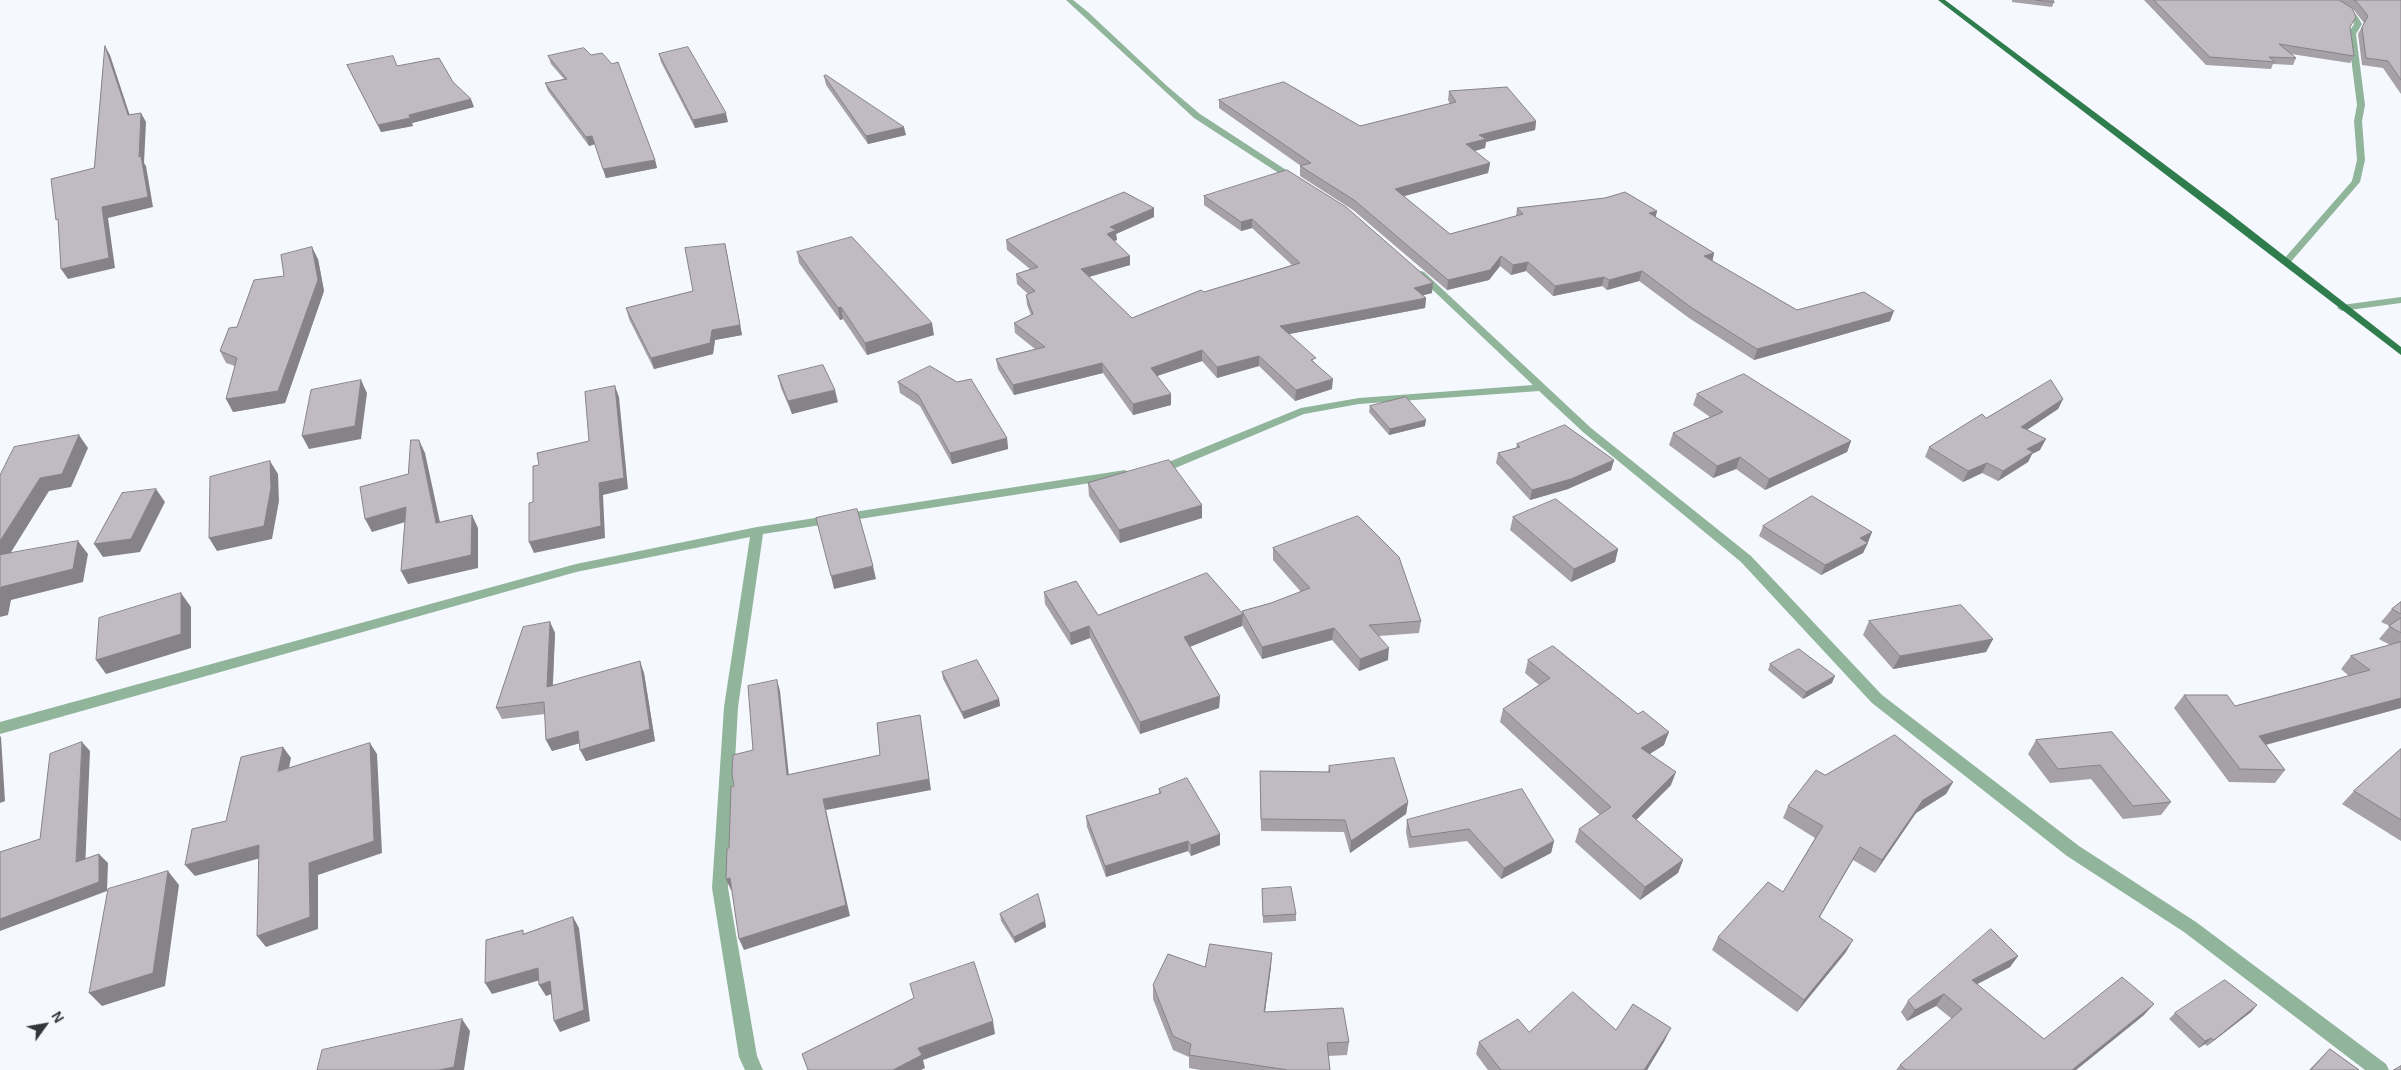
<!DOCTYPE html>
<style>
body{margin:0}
#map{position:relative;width:2401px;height:1070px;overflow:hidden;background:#f5f8fe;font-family:Arial,sans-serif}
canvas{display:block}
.north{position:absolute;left:20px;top:1000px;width:50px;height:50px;-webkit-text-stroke:4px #f5f8fe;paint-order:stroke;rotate:58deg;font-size:14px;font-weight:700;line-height:20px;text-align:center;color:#343539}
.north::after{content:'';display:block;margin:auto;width:18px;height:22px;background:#343539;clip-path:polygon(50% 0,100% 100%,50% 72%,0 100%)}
</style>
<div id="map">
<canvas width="2401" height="1070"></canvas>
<div class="north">N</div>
</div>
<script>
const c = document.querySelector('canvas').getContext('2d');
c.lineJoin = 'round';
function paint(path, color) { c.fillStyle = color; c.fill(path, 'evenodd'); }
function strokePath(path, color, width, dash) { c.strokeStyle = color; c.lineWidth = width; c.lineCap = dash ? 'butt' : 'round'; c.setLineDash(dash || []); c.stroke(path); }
const minor = new Path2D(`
 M1066 0H1073L1088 12 1167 86 1200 114 1300 179V183H1294L1194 118Z
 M2327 0C2343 0 2355 10 2362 24L2356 34 2365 105 2362 121 2365 160 2360 182 2289 264H2283V260L2352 181 2357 160 2354 121 2357 105 2348 34 2354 24 2350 14Z
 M1421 271 1424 272 1591 428 1751 556 1882 695 2079 846 2196 922 2386 1064 2389 1070H2365L2184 932 2067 856 1872 703 1741 562 1583 432 1539 391 1359 404 1304 414 1173 469 1153 471 1151 468 1153 465 1166 463 1301 408 1359 398 1533 385 1418 276V272Z
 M2401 297V303L2342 311 2337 308 2342 305Z
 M1125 470 1131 474 1129 477 763 534 738 707 728 888 757 1056 763 1070H745L739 1057 712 888 724 707 750 537 576 572 0 734V722L576 564 757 527Z`);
const major = new Path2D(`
 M1938 0H1945L2228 212 2401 347V355Z`);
const wall = new Path2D(`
 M2012 0H2053L2054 2 2052 7 2012 2Z
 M2144 0H2401V94L2383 68 2362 65 2358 34 2364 23 2353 9 2346 4 2350 27 2354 56 2350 63 2291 54 2296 58 2293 65 2273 64 2271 69 2206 65Z
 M659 54 728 122 695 128 661 62Z
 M548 56 655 160 657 168 606 178 595 144 589 146 548 91 545 83 564 79 551 64Z
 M347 65 397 66 474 107 412 123 413 126 381 132Z
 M824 76 906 135 868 144 826 85Z
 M1449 91 1536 121 1535 130 1486 142 1485 148 1474 151 1490 163 1488 173 1403 196 1450 234 1516 216 1517 208 1657 211 1655 218 1714 253 1712 261 1797 310 1890 321 1754 360 1689 318 1639 281 1607 290 1602 286 1553 296 1526 271 1511 275 1500 266 1489 280 1447 290 1353 210 1300 176V166H1301L1219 108V100L1360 126 1450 104 1448 100Z
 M1204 196 1432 293 1423 295 1426 298 1425 308 1289 334 1315 363 1332 389 1295 401 1259 366 1217 378 1202 361 1157 376 1171 394V405L1133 415 1103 373 1014 395 998 369 996 359 1035 349 1015 333 1014 323 1031 315 1027 305 1026 295 1028 294 1017 284 1016 274 1030 269 1007 250 1006 240 1154 217 1116 234 1117 240 1114 241 1130 265 1089 277 1132 318 1204 292 1292 265 1252 228 1241 231 1204 205Z
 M725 244 727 254 742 335 715 340 713 354 654 369 629 319 626 308 693 291Z
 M797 252 934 335 867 355 843 319 840 320 799 263Z
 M318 259 324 291 285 403 233 412 235 366 226 363 220 351 237 327 284 276Z
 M778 376 838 402 792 414 781 388Z
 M898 382 1007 438 1008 449 952 464 920 406 900 393Z
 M1697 394 1851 441 1847 452 1765 490 1736 469 1713 478 1669 445 1673 433 1710 417 1693 405Z
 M2063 399 2058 409 2027 430 2040 450 2032 454 2028 462 1998 481 1982 473 1963 482 1925 457 1929 447 1986 418Z
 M1370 406 1425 426 1389 435 1369 412Z
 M1517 444 1614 460 1611 470 1568 489 1530 500 1496 463 1498 453 1516 448Z
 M1088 483 1202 518 1120 543 1089 496Z
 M1513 517 1618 549 1615 562 1571 582 1510 530Z
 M1763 526 1872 532 1868 542H1867L1863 553 1821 575 1759 536Z
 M1273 548 1421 621 1419 633 1379 636 1388 660 1359 671 1332 640 1262 659 1242 625V626L1190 647 1220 696 1219 708 1140 734 1090 638 1071 645 1045 604 1044 592 1098 615 1242 612V611L1271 603 1301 592 1273 560Z
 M2401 602V708L2266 745 2285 770 2275 783 2229 782 2174 708 2184 695 2235 706 2349 676 2341 669 2351 656 2390 645 2379 639 2390 626 2381 622 2392 609Z
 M1869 621 1993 639 1986 652 1893 669 1863 635Z
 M550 622 555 633 553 685 644 673 655 741 586 761 580 743 552 751 546 740 545 714 502 719 496 708Z
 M1528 660 1664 745 1649 754 1671 785 1636 820 1683 860 1678 873 1640 900 1575 842 1579 829 1600 815 1500 722 1503 709 1539 685 1525 673Z
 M1770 664 1832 683 1803 699 1768 670Z
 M942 672 999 699 1000 706 964 719 943 679Z
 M2112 732 2171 802 2161 815 2123 819 2091 779 2050 783 2028 754 2036 740Z
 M2401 749V841L2342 804 2354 791Z
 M1329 766 1408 802 1406 814 1350 853 1344 832 1261 831 1260 783V771L1328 772Z
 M1825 775 1953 782 1946 794 1916 813 1875 873 1853 860 1820 917 1846 952 1797 1012 1712 950 1718 937 1783 892 1815 838 1783 818 1788 806Z
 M1159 789 1220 845 1191 856 1188 851 1106 877 1087 827 1086 816 1159 794Z
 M1407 820 1554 841 1551 853 1501 879 1467 841 1409 848 1406 832Z
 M1262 889 1296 914V921L1263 923Z
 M1000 914 1045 921 1046 927 1015 943 1001 921Z
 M2018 956 2010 967 1977 984 2044 1039 2144 1015 2076 1070H1896L1900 1065 1952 1019 1936 1006 1907 1021 1901 1012 1908 1001Z
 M1205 967H1271L1265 1012 1349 1042 1347 1055 1328 1056 1330 1070H1200L1189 1068V1057L1173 1050 1153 999V985Z
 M2257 1005 2251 1012 2207 1046 2205 1044 2199 1048 2169 1019 2175 1013Z
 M1616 1030 1665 1040 1647 1070H1488L1476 1054 1479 1042 1529 1032Z
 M2330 1049 2359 1070H2309Z`);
const shadedWall = new Path2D(`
 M105 46 110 55 133 125 128 115Z
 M471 99 474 107 412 123 409 115Z
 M141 113 146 122 144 163 146 166 153 207 108 218 115 268 68 279 61 269 102 207 139 157Z
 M726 113 728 122 695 128 693 120Z
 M410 118 413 126 381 132 378 125Z
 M1536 121 1535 130 1486 142 1485 148 1464 154 1466 144 1479 135Z
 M904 127 906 135 868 144 866 136Z
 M592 136 595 144 589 146 586 137Z
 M655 160 657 168 606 178 603 169Z
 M1490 163 1488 173 1394 199 1395 189Z
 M1154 208V217L1116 234 1117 240 1107 244V234L1110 227Z
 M1657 211 1655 220 1649 213Z
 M1252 219V228L1241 231V222Z
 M725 244 727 254 742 335 715 340 713 354 654 369 651 358Z
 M312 247 318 259 324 291 285 403 233 412 226 399Z
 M1714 253 1712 263 1704 256Z
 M1130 256V265L1081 279V269Z
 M1501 256 1500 266 1489 280 1447 290 1448 280Z
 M1528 262 1526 271 1511 275 1513 265Z
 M1642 271 1639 281 1607 290 1609 280Z
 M1604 277 1602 286 1553 296 1555 286Z
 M1433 283 1432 293 1413 298 1414 288Z
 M1426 298 1425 308 1279 336 1280 326Z
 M841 307 843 319 840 320 838 308Z
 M1894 311 1890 321 1754 360 1757 349Z
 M932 323 934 335 867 355 865 343Z
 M1202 350V361L1151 378V368Z
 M1259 356V366L1217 378V367Z
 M1102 363 1103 373 1014 395 1013 385Z
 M1333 379 1332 389 1295 401 1296 390Z
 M361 380 367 393 361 439 309 449 302 436Z
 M615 386 619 397 628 489 603 495 605 538 534 553 529 542 599 483Z
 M835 390 838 402 792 414 788 401Z
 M1171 394V405L1133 415V404Z
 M2063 399 2058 409 2016 437 2021 427Z
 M1426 420 1425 426 1389 435 1390 429Z
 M79 435 88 448 71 487 49 491 0 570V541L40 478Z
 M1007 438 1008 449 952 464 950 453Z
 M2046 439 2040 450 2032 454 2028 462 1998 481 2003 471 2027 449Z
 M419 440 425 453 443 536 436 523Z
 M1851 441 1847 452 1765 490 1769 479Z
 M1740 457 1736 469 1713 478 1717 466Z
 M1614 460 1611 470 1568 489 1530 500 1532 490Z
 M270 461 278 474 279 501 272 539 217 551 209 538Z
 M1987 463 1982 473 1963 482 1968 471Z
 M156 489 165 502 140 552 103 557 94 544Z
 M1202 505V518L1120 543 1119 530Z
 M406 507 412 520 372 532 365 519Z
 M472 515 478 528V568L408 584 401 571Z
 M1872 532 1868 542 1855 548 1860 538Z
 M78 541 88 554 83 582 11 600 8 615 0 617V591L1 587Z
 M1868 543 1863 553 1821 575 1825 565Z
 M1618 549 1615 562 1571 582 1574 569Z
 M873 566 876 579 834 589 831 576Z
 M181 593 191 607V648L106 674 96 660Z
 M1243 614 1242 626 1184 649V637Z
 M550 622 555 633 552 698 547 687Z
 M1089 626 1090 638 1071 645 1070 633Z
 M1334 628 1332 640 1262 659V647Z
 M1993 639 1986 652 1893 669 1900 656Z
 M1389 648 1388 660 1359 671 1360 659Z
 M640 661 644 673 655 741 586 761 580 750Z
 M1835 676 1832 683 1803 699 1806 692Z
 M777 680 780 691 790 786 787 775Z
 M1220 696 1219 708 1140 734V722Z
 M2401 698V708L2249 749 2259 736Z
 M999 699 1000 706 964 719 962 712Z
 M920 715 931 790 826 810 850 916 744 950 739 939 823 799 929 779Z
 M578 731 584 742 552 751 546 740Z
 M1669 732 1664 745 1637 762 1641 748Z
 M0 736 1 737 5 801 0 803Z
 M82 742 90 751 85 871 76 862Z
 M370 743 377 754 382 853 318 875V929L266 947 257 936 309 863Z
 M283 747 291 758 286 783 278 771Z
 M1676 772 1671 785 1627 829 1632 816Z
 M1953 782 1946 794 1916 813 1875 873 1882 860 1923 800Z
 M1408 802 1406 814 1350 853 1351 841Z
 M1220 834V845L1191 856V845Z
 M1188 841V851L1106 877 1105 866Z
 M1554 841 1551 853 1501 879 1504 868Z
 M259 845 268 856 195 876 185 865Z
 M1860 847 1853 860 1812 929 1819 917Z
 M99 854 108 863 107 891 0 931V919Z
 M1683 860 1678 873 1640 900 1645 887Z
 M168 871 179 885 165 986 102 1006 89 993Z
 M730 878 734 889 731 890 726 879Z
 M573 917 579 928 590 1021 560 1032 554 1021Z
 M1045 921 1046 927 1015 943 1014 937Z
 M1853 940 1846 952 1797 1012 1804 1000Z
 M1272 953 1271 967 1263 1026 1264 1012Z
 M2018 956 2010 967 1964 991 1972 980Z
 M538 968 544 979 492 994 485 983Z
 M550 981 557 992 546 996 539 985Z
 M1944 994 1936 1006 1907 1021 1915 1010Z
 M2154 1004 2144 1015 2076 1070H2072Z
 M2257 1005 2251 1012 2207 1046 2214 1040Z
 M462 1019 470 1031 464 1070H439Z
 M993 1021 995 1034 923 1060 925 1068 921 1070H893L918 1048Z
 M1671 1028 1665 1040 1647 1070H1644Z
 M2211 1038 2205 1044 2199 1048 2205 1041Z`);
const building = new Path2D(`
 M2036 0H2053L2054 2Z
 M2154 0H2339L2352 8 2356 17 2350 27 2354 56 2279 44 2296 58 2269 57 2275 62 2210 57Z
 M2354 0H2401V80L2388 61 2366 58 2362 27 2368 16 2357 2Z
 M105 46 128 115 141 113 139 157 141 156 148 197 102 207 109 258 61 269 58 219 56 220 51 179 94 168Z
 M688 47 726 113 693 120 659 54Z
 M584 48 591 55 602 53 612 64 618 62 655 160 603 169 592 136 586 137 545 83 567 79 548 56Z
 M393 56 397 66 439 58 453 82 471 99 409 115 410 118 378 125 347 65Z
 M826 75 904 127 866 136 824 76Z
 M1284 82 1360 126 1456 102 1449 91 1507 87 1536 121 1479 135 1486 139 1466 144 1490 163 1395 189 1450 234 1523 214 1517 208 1605 198 1625 192 1657 211 1649 213 1714 253 1704 256 1797 310 1864 292 1894 311 1757 349 1692 308 1642 271 1609 280 1604 277 1555 286 1528 262 1513 265 1501 256 1490 270 1448 280 1354 200 1300 166 1311 163 1219 100Z
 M1287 170 1346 207 1433 283 1414 288 1426 298 1280 326 1316 358 1311 360 1333 379 1296 390 1259 356 1217 367 1202 350 1151 368 1171 394 1133 404 1102 363 1013 385 996 359 1045 347 1014 323 1033 314 1026 295 1035 291 1016 274 1038 267 1006 240 1124 192 1154 208 1110 227 1116 230 1107 234 1130 256 1081 269 1132 318 1201 290 1204 292 1300 263 1252 219 1241 222 1204 196Z
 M852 237 932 323 865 343 841 307 838 308 797 252Z
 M725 244 740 325 712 330 710 343 651 358 626 308 693 291 685 248Z
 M312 247 318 280 278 391 226 399 237 358 220 351 229 328 237 327 254 280 284 276 281 255Z
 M823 365 835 390 788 401 778 376Z
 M930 366 957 382 971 379 1007 438 950 453 918 395 898 382Z
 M1744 374 1851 441 1769 479 1740 457 1717 466 1673 433 1723 412 1697 394Z
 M361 380 355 426 302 436 311 390Z
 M2051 380 2063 399 2021 427 2046 439 2027 449 2033 452 2003 471 1987 463 1968 471 1929 447 1982 414 1986 418Z
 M615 386 624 478 599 483 601 526 529 542V503L533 502V466L539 465 537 453 589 441 585 392Z
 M1406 397 1426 420 1390 429 1370 406Z
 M1565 425 1614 460 1571 479 1532 490 1498 453 1520 447 1517 444Z
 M79 435 62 474 40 478 0 541V475L14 447Z
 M411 440H419L436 523 472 515 471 555 401 571 406 507 365 519 360 487 408 474Z
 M1169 460 1202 505 1119 530 1088 483Z
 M270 461 271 488 264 526 209 538 210 477Z
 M156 489 131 539 94 544 122 493Z
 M1812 496 1872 532 1860 538 1868 543 1825 565 1763 526Z
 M1556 499 1618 549 1574 569 1513 517Z
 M857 509 873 566 831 576 816 518Z
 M1358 516 1399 557 1421 621 1369 625 1389 648 1360 659 1334 628 1262 647 1242 611 1271 603 1310 588 1273 548Z
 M78 541 73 569 1 587 0 591V555Z
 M1207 573 1243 614 1184 637 1220 696 1140 722 1089 626 1070 633 1044 592 1076 581 1098 615Z
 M181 593V634L96 660 99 618Z
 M2401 602V614L2392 609Z
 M1961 605 1993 639 1900 656 1869 621Z
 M2401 618V633L2389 626Z
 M550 622 547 687 640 661 650 729 580 750 578 731 546 740 544 702 496 708 523 627Z
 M2401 642V698L2259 736 2285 770 2240 769 2184 695H2227L2235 706 2370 670 2351 656Z
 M1553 646 1638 714 1643 711 1669 732 1641 748 1676 772 1632 816 1683 860 1645 887 1579 829 1611 807 1503 709 1550 678 1528 660Z
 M1799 649 1835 676 1806 692 1770 664Z
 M977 660 999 699 962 712 942 672Z
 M777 680 787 775 880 755 877 723 920 715 929 779 823 799 846 905 739 939 730 878 726 879 727 848H729L731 787 734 786 732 774 733 755 753 750 748 686Z
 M2112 732 2171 802 2133 806 2100 765 2058 769 2036 740Z
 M1895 735 1953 782 1923 800 1882 860 1860 847 1819 917 1853 940 1804 1000 1718 937 1768 882 1783 892 1823 826 1788 806 1816 770 1825 775Z
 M82 742 76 862 99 854V882L0 919V852L40 839 50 754Z
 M370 743 374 841 309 863 310 917 257 936 259 845 185 865 192 829 226 821 241 757 283 747 278 771Z
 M2401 749V820L2354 791Z
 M1394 758 1408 802 1351 841 1345 820 1261 819 1260 771 1330 772 1329 766Z
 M1187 778 1220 834 1191 845 1188 841 1105 866 1086 816 1161 793 1159 789Z
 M1522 789 1554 841 1504 868 1469 829 1411 837 1407 820Z
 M168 871 153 973 89 993 108 889Z
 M1291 887 1296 914 1263 916 1262 889Z
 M1038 894 1045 921 1014 937 1000 914Z
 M573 917 584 1010 554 1021 550 981 539 985 538 968 485 983 486 940 523 930V934Z
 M1991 929 2018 956 1972 980 2044 1039 2122 977 2154 1004 2072 1070H1906L1900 1065 1962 1009 1944 994 1915 1010 1908 1001Z
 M1210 944 1272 953 1264 1012 1343 1008 1349 1042 1327 1043 1330 1070H1288L1189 1055 1191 1044 1173 1036 1153 985 1168 954 1205 967Z
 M974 962 993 1021 918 1048 922 1055 893 1070H808L802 1054 914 998 910 984Z
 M2225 980 2257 1005 2214 1040 2211 1038 2205 1041 2175 1013Z
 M1573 992 1616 1030 1633 1004 1671 1028 1644 1070H1501L1479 1042 1518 1019 1529 1032Z
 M462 1019 454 1067 439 1070H317L322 1050Z
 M2330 1049 2359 1070H2311Z
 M2401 1066V1070H2394Z`);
paint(minor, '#90b59a');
paint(major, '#2f7c4d');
paint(wall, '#a5a1a7');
paint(shadedWall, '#868388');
paint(building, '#c0bbc2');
strokePath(building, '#868388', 1);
</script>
